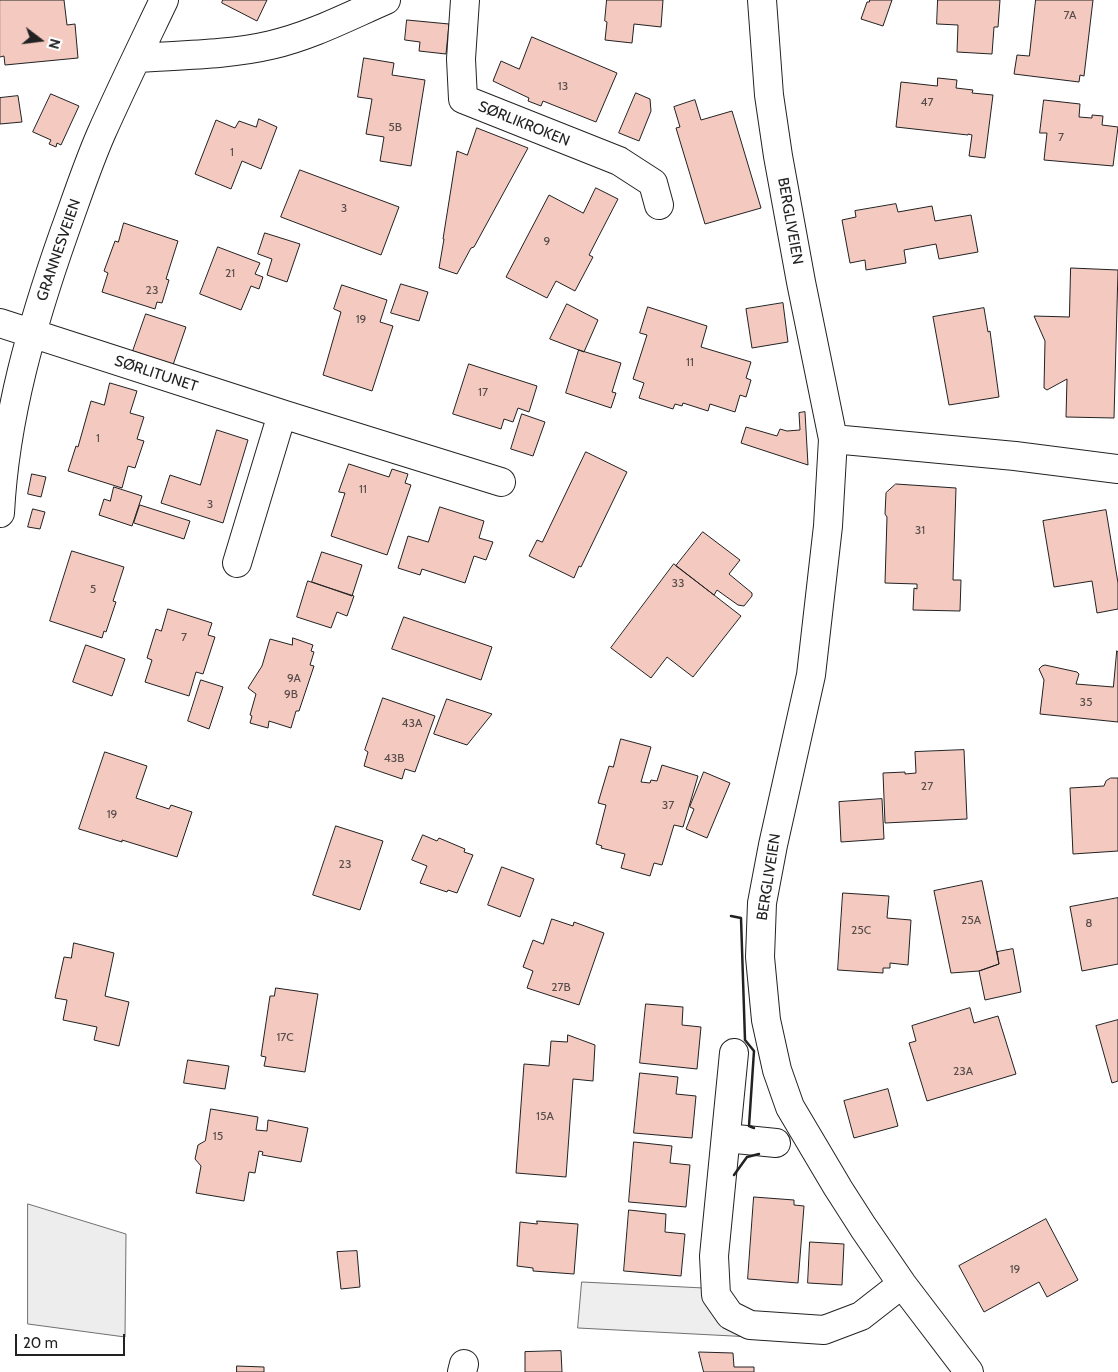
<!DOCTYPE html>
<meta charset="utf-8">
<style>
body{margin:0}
#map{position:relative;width:1118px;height:1372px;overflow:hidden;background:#fff;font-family:Cabin,sans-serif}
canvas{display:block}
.north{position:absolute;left:15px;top:15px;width:50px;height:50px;-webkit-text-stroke:4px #fff;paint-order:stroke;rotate:105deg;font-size:14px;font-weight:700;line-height:20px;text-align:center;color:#222}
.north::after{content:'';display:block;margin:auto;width:18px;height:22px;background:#222;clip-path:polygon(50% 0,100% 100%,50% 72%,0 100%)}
.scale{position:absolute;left:15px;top:1334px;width:110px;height:22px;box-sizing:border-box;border:2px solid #222;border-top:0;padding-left:6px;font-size:15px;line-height:18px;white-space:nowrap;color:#222;-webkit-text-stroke:4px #fff;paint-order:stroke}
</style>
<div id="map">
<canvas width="1118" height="1372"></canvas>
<div class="north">N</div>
<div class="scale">20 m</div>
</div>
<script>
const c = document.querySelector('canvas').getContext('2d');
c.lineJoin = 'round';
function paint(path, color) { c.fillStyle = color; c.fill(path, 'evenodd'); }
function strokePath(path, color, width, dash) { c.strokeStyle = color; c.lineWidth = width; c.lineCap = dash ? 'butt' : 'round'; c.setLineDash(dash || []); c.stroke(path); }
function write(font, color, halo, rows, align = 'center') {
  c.font = font + ' Cabin,sans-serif'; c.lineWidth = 4; c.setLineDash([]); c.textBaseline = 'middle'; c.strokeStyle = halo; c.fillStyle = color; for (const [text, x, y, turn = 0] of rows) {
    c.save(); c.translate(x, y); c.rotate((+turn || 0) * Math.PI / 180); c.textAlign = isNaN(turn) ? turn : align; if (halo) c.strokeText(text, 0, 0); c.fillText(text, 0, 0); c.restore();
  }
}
const green = new Path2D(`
 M582 1282 704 1288 752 1337 578 1328Z`);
const parking = new Path2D(`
 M28 1204 126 1234 125 1337 28 1324Z`);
const building = new Path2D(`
 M0 0H64L67 25 75 24 78 58 5 65 4 56 0 57Z
 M223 0H267L257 21 222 3Z
 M607 0H663L661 27 634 24 632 43 605 40 607 22 605 21Z
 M870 0H892L883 26 861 19 867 2H869Z
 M938 0H1000L998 27H994L992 54 957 52 958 25 937 24Z
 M1036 0H1093L1084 76 1080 75 1079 82 1014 74 1017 55 1029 56Z
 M407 20 449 24 446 54 419 51 420 42 405 40Z
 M532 37 617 73 596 122 543 101 541 106 528 101 529 98 493 81 501 61 519 69Z
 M364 58 394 63 392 75 425 80 411 166 380 161 384 137 366 134 372 99 358 97Z
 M938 78 957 80 956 88 973 90 972 93 993 95 985 158 969 156 972 135 968 134V135L896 127 901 82 937 86Z
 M636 93 650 99 651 111 639 141 619 133Z
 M51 94 79 106 61 145 57 143 56 147 49 144 51 140 33 132Z
 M18 96 22 122 0 124V98Z
 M695 100 701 120 732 111 761 208 705 224 676 128 680 127 674 107Z
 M1044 100 1080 104 1079 117 1092 118V115L1103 116 1102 125 1118 127 1113 166 1044 160 1047 133H1040Z
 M259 119 277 127 261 169 242 161 231 189 195 174 216 120 235 128 239 121 256 127Z
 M477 128 528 148 474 247 471 248 457 274 439 268 444 239H443L457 151 467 155Z
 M300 170 399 207 381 255 281 217Z
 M596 188 618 199 589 255 593 257 575 291 556 281 547 298 506 277 549 195 583 213Z
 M896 204 898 212 932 206 935 221 971 215 978 252 939 259 936 244 904 250 906 263 866 270 865 260 850 263 842 220 856 217 855 211Z
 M124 223 178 241 166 279 169 280 162 303 157 302 155 309 102 292 108 273 104 271 115 241 118 242Z
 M265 233 300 244 287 282 267 275 272 259 258 254Z
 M218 247 260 263 255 274 263 277 259 289 251 286 241 310 200 294Z
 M1071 268 1118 270 1114 418 1066 417 1067 379 1047 390 1044 388 1045 341 1034 316 1069 317Z
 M401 284 428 292 419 321 391 313Z
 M342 285 387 300 380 322 393 326 372 391 323 375 341 312 334 309Z
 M783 303 788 342 752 348 746 309Z
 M567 304 598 320 584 352 550 339Z
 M648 307 707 326 701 347 751 362 746 378 751 380 746 397 740 395 735 412 710 404 708 411 683 403 682 406 675 404 673 409 639 398 644 383 633 379 647 335 640 333Z
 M984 308 988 332 990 331 999 397 949 405 933 317Z
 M146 314 186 327 173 365 133 351Z
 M579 350 621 363 612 392 616 393 611 408 566 393Z
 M469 364 537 386 529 412 518 408 513 422 504 419 501 429 453 414Z
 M110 383 137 391 130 413 144 417 137 439 144 441 135 468 128 466 122 488 68 471 76 446 78 447 91 401 104 405Z
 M805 412 808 465 741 443 746 427 777 436 780 429 787 431 800 430 799 413Z
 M522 414 545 422 533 456 511 449Z
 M217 430 248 440 223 523 161 503 170 475 200 485Z
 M586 452 627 472 581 567 579 566 574 578 529 556 537 540 542 542Z
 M349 464 389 477 392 469 408 474 405 483 411 485 387 555 331 536 345 493 339 492Z
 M32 474 46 477 41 497 28 494Z
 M896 484 956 488 953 580H961L960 611 913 610 914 588 917 589V584L885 583 887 517 885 514 886 493Z
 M114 487 142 496 132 526 99 515 104 499 110 501Z
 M140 505 190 521 184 539 134 523Z
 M440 507 484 521 479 538 493 542 486 560 474 556 465 583 422 569 420 575 398 568 408 536 428 542Z
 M33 509 45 512 40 529 28 527Z
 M1106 510 1118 583V609L1097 613 1092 581 1054 587 1043 521Z
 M703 532 740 560 729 574 752 593V596L744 606 738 605 717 590 714 595 676 566Z
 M72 551 124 567 113 601 116 602 106 632 104 631 102 638 50 621Z
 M322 552 362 565 352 596 312 582Z
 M674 564 741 616 693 677 667 657 651 678 611 648Z
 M308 581 354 596 347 616 337 612 331 628 297 617Z
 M168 609 212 623 208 635 215 637 203 674 196 672 189 696 145 682 152 660 147 658 156 629 161 631Z
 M404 617 492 647 481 680 392 649Z
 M293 638 313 645 311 651 314 652 310 665 314 666 299 711H296L291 728 269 721 268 728 250 723 252 716 250 715 256 694 248 688 262 666 270 639 292 645Z
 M86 645 125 659 112 696 73 682Z
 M1117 651 1118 652V722L1040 714 1044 680 1039 669 1042 666 1045 665 1077 672 1079 674 1076 684 1113 687Z
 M201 680 223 687 209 729 188 721Z
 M383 698 435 716 415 772 405 769 402 779 364 766 368 752 365 750Z
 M447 699 492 714 467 745 434 734Z
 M621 739 651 747 641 782 650 783 651 780 657 781 662 765 698 776 683 827 674 825 662 865 654 863 650 876 621 868 625 854 601 848 602 846 596 844 606 805 598 803 609 766 613 767Z
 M964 750 967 819 885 823 883 773 905 772V774L916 773 915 752Z
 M105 752 147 766 136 798 169 809 171 805 192 812 177 857 122 840V842L79 829Z
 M704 772 730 783 707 838 686 829 694 809 690 807Z
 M1111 778H1118V851L1073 854 1070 788 1104 786 1106 781Z
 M882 799 884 839 841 842 839 802Z
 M336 826 383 841 360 910 313 895Z
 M423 835 437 841 439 838 465 849 464 852 473 855 457 893 448 890 447 892 420 883 427 866 412 860Z
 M502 867 534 879 520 917 488 905Z
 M982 881 999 964 979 971 951 973 934 891Z
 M843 893 889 896 887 918 911 920 908 965 890 963V968H883V973L838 970Z
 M1118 898V964L1082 971 1070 907Z
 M552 919 573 926 574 922 604 933 579 1005 527 988 533 971 523 967 533 940 543 944Z
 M74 943 114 953 105 996 129 1002 119 1046 94 1040 97 1027 63 1020 67 1000 55 998 64 957 71 958Z
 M1013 949 1021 992 985 1000 979 971 999 964 997 952Z
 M276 988 318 994 305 1072 264 1066 266 1057 261 1056 270 996H274Z
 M646 1004 683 1007 682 1025 701 1027 697 1069 640 1063Z
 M970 1008 974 1023 998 1016 1016 1074 927 1101 909 1043 916 1041 912 1026Z
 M1118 1020V1081L1112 1083 1096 1026Z
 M568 1035 595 1045 593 1081 573 1079 566 1177 516 1173 524 1064 549 1066 551 1041 567 1042Z
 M188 1060 229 1066 225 1089 184 1083Z
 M640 1073 678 1077 676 1094 696 1096 692 1138 634 1133Z
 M888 1089 898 1126 854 1138 844 1101Z
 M211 1109 258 1117 256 1130 267 1131 268 1120 308 1128 301 1162 262 1155 263 1152 259 1151 255 1173 249 1172 244 1201 196 1193 201 1166 195 1159 198 1145 205 1141Z
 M634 1142 672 1146 670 1163 690 1165 686 1207 629 1202Z
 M754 1197 794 1200V1205L804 1206 798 1283 748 1279Z
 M629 1210 666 1214 665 1232 685 1234 681 1276 624 1271Z
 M1046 1219 1078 1280 1047 1297 1039 1282 984 1312 959 1266Z
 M537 1221 578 1224 574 1274 533 1271V1268L517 1266 520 1222 537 1224Z
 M810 1242 844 1244 842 1285 808 1283Z
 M357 1251 360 1287 341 1289 337 1252Z
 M561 1351 562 1372H525V1352Z
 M699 1352 733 1353 734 1367H754V1372H704Z
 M237 1366 264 1367V1372H237Z`);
const minor = new Path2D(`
 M465 0 461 59 463 99 619 161 653 183 659 205
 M762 0 769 95 778 156 801 282 833 439 828 526 811 675 773 845 762 903 760 957 766 1020 777 1070 790 1107 838 1188 863 1227 902 1284 969 1372
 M137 58C181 55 229 55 271 45 311 36 349 16 386 0
 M0 323 282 414 237 563
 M282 414 501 482
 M833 439 1015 456 1118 469
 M0 513C5 417 32 324 64 233 76 200 87 166 101 134 121 89 143 44 164 0
 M734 1053 714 1256 716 1295 730 1315 750 1325 824 1330 861 1316 902 1284
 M726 1138 776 1143
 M462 1372 464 1364`);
const wall = new Path2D(`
 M731 916 741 918 745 1040 754 1051 749 1126 754 1128
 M734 1175 747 1157 759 1154`);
const numberNames = [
 ["7A",1070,15],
 ["13",563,86],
 ["47",927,102],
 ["5B",395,127],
 ["7",1061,137],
 ["1",232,152],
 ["3",344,208],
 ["9",547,241],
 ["21",230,273],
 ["23",152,290],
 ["19",361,319],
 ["11",690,362],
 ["17",483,392],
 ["1",98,438],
 ["11",363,489],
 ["3",210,504],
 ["31",920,530],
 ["33",678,583],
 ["5",93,589],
 ["7",184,637],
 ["9A",294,678],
 ["9B",291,694],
 ["35",1086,702],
 ["43A",412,723],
 ["43B",394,758],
 ["27",927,786],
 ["37",668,805],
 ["19",112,814],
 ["23",345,864],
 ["25A",971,920],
 ["8",1089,923],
 ["25C",861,930],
 ["27B",561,987],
 ["17C",285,1037],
 ["23A",963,1071],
 ["15A",545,1116],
 ["15",218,1136],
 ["19",1015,1269]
];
const streetNames = [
 ["SØRLIKROKEN",524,124,22],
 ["BERGLIVEIEN",790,221,80],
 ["GRANNESVEIEN",59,250,-71],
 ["SØRLITUNET",156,374,18],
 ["BERGLIVEIEN",769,877,-81]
];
paint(green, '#eee');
strokePath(green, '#6f6f6f', 1);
paint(parking, '#ededed');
strokePath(parking, '#6f6f6f', 1);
paint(building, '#f3c9c0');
strokePath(building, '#222', 1);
strokePath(minor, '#222', 30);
strokePath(minor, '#fff', 28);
strokePath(wall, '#222', 2.5);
write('12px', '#564c4a', null, numberNames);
write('15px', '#222', '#fff', streetNames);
</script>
